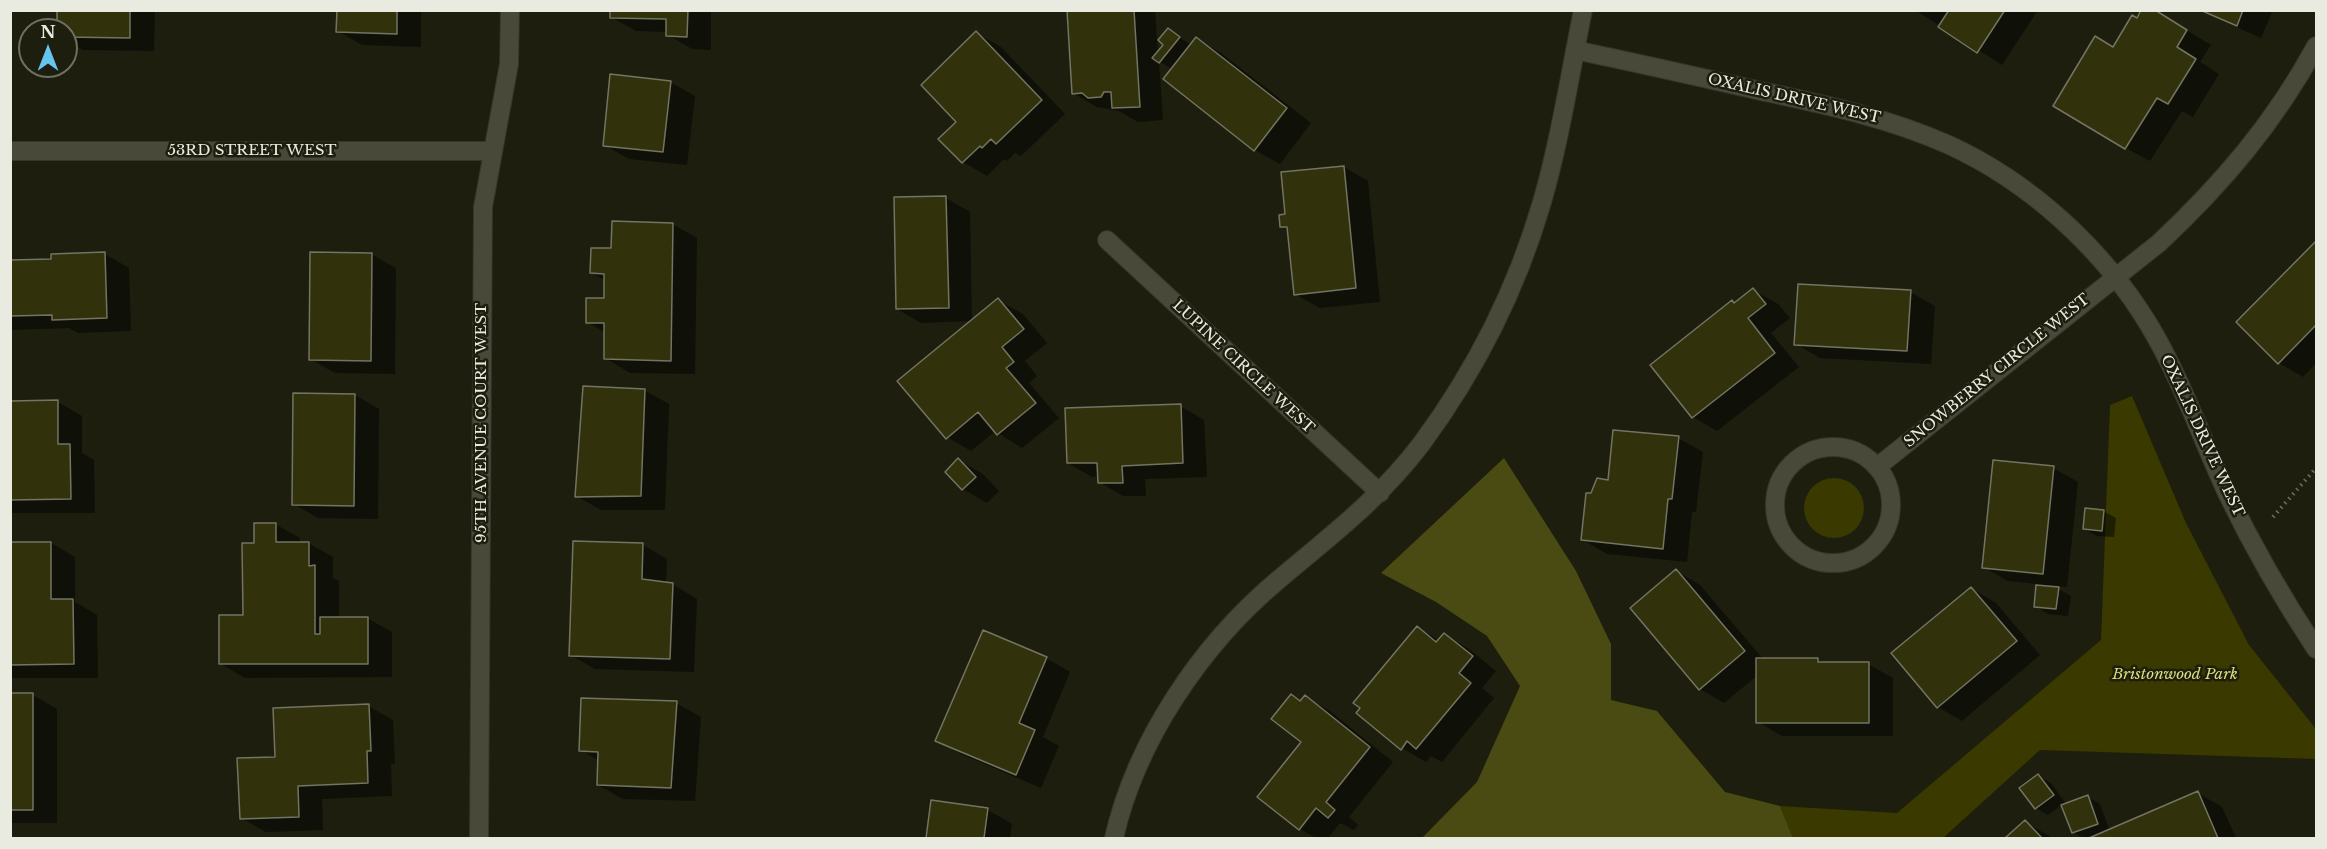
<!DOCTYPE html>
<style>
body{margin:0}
#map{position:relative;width:2327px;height:849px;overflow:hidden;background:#1d1e0e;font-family:"Libre Baskerville",serif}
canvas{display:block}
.frame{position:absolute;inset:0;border:12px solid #eaebe0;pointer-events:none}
.north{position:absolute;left:18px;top:18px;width:60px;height:60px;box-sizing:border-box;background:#1d1e0e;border:2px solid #6f7062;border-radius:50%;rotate:0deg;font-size:16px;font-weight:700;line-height:24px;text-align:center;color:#eaebe0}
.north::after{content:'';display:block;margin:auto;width:21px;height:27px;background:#66c4ef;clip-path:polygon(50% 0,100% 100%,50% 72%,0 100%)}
</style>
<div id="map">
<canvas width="2327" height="849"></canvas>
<div class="frame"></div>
<div class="north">N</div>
</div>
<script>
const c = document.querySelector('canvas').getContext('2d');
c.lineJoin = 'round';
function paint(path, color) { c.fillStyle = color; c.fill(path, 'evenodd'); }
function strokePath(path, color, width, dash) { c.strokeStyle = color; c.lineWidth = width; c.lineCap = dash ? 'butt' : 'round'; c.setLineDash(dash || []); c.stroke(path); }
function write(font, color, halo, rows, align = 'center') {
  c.font = font + ' "Libre Baskerville",serif'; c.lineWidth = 5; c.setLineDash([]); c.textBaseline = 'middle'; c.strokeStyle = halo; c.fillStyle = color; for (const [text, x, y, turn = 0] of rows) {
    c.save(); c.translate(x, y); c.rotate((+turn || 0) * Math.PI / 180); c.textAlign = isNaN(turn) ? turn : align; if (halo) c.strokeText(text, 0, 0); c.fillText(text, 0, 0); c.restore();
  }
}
const green = new Path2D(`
 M2132 396 2186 523 2249 645 2316 729V759L2040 750 1943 838H1793L1780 806 1897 813 2101 640 2110 405Z
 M1804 508a30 30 0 1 1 60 0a30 30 0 1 1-60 0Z`);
const forest = new Path2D(`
 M1504 458 1576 571 1611 644V700L1657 711 1725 792 1780 806 1793 838H1422L1477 782 1520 686 1487 636 1436 602 1381 573Z`);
const shadow = new Path2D(`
 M59 10H155L154 51 83 50 66 40V30H59Z
 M338 10H421V47L362 45 338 31Z
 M611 10H711V50L692 49 668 35V32L636 31 611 17Z
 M1068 10H1155L1158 53 1165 44 1168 30 1191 45 1196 39 1221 53 1311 123 1280 164 1255 150 1165 79 1172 69 1159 61 1163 120 1138 122 1119 111 1097 107 1073 93Z
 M1915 10H2038L2002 65Z
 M2198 10H2273L2261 38Z
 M2137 20H2170L2211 45 2200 62 2219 74 2193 117 2182 111 2150 161 2126 148 2114 48Z
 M976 33 1001 47 1065 114 1021 156 1015 153 1007 161 1004 159 987 176 963 162Z
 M670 82 695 96 687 165 629 159 604 145Z
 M1344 167 1368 181 1380 302 1320 308 1295 294 1289 231 1282 226 1287 215Z
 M946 198 970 212 972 321 998 300 1023 314 1047 343 1025 361 1037 376 1029 383 1059 418 1022 448 995 431 971 451 947 437 972 321 921 323 897 309Z
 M672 224 697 238 695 374 630 373 605 358 606 333 587 322 605 300 606 281 592 273 613 249Z
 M2316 243V363L2303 377 2279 363 2238 322Z
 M105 254 129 268 131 331 78 333 69 328 10 330V262L52 260Z
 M371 254 396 268 395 374 335 373 310 359Z
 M1753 290 1778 304 1790 318 1771 333 1799 367 1717 431 1693 417 1732 302 1736 304Z
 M1910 292 1935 306 1931 364 1820 358 1796 344Z
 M644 390 669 404 665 510H601L576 496Z
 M355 395 379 409 378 519 318 518 294 504Z
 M10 402H58L82 416V453L94 460 95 513H10Z
 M1180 406 1204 420 1207 477 1145 479 1146 496H1123L1099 482V476L1092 477 1068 463Z
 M1678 438 1703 452 1696 512H1692L1687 562 1607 554 1583 540 1592 494Z
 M958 460 983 474 999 491 987 503 963 489Z
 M2053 468 2078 482 2067 587 2053 586 2071 596 2068 616 2048 614 2035 606 2038 584 2008 581 1983 567Z
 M2103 511 2116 518 2114 537 2097 536 2084 529Z
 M275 524 300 538V543H308L333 557V578L339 581V619L367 618 392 632V677L245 678 221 664 244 616 256 545Z
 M10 543H51L75 557V602L97 615 98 678H10Z
 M643 545 667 559 666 584H672L697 599 694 672 595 669 571 655Z
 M1676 571 1700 585 1763 659H1817L1825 664H1868L1893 678V736H1782L1758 722V675L1724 703 1700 689Z
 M1971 588 1996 603 2040 655 1962 721 1938 707Z
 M1418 628 1440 641 1445 635 1469 649 1496 671 1482 688 1494 698 1442 762 1431 756 1426 762 1402 748Z
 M1046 658 1070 672 1043 737 1059 746 1041 788 961 754 937 740Z
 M10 695H33L57 709V823H10Z
 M1292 696 1302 702 1305 697 1330 711 1393 762 1349 817 1358 825 1354 830 1340 823 1328 838H1316L1300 829 1303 742Z
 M676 703 701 717 695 801 623 799 598 785 599 761 581 750Z
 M368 706 393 720 395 764H391L392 796 322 799 323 830 266 832 241 818 277 758Z
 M2038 776 2051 783 2066 804 2088 797 2100 804 2110 831 2198 793 2222 807 2236 838H2084L2073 832 2063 804 2048 815 2036 808Z
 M932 802 988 810 1012 824 1010 838H927Z
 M2025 822 2049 836 2052 838H2007Z`);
const building = new Path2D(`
 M57 10H130V38L66 37V30H57Z
 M337 10H397V34L336 32Z
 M610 10H688L687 37 666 36V19L610 18Z
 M1067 10H1134L1140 107 1112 108 1111 92H1104L1101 97 1088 98 1082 93 1072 94Z
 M1949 10H2005L1977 53 1938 27Z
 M2141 10H2155L2187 30 2177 47 2196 59 2168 104 2157 98 2125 149 2053 106 2095 36 2113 47 2132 15 2137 18Z
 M2200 10H2243L2237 26Z
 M1168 28 1180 37 1159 63 1152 58 1163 45 1158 40Z
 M976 31 1042 100 996 144 991 139 982 148 980 146 962 163 938 139 956 122 921 85Z
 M1196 37 1287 108 1254 151 1163 79Z
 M610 74 671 81 663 152 603 146Z
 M1344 166 1356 288 1294 295 1287 227H1280L1279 215 1285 214 1281 172Z
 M946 196 949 308 896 309 894 197Z
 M612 221 673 223 671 361 604 359V323H586V298H604V274L590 273 591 248H611Z
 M2316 241V325L2278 364 2236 322Z
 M105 252 107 318 52 320V315L10 316V260L51 259V254Z
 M310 252 372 253 371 361 309 360Z
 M1798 284 1911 290 1907 351 1794 345Z
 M1753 288 1766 304 1748 318 1775 353 1692 418 1650 365 1732 300 1734 303Z
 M998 298 1024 329 1002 347 1014 362 1006 368 1036 403 997 435 978 412 946 439 897 381Z
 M583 386 645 389 641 496 575 497Z
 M293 393 355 394 354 506 292 505Z
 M58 400V444H70L71 499 10 500V401Z
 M1181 404 1183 463 1122 466 1123 483H1098L1097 463H1067L1065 408Z
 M1613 430 1679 436 1672 499H1668L1663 549 1581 540 1586 493H1591L1597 478 1608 480Z
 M958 458 976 477 962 490 945 472Z
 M1993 460 2054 466 2043 574 1982 568Z
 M2085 508 2104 510 2102 531 2083 529Z
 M254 523H276V542H309V566L315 565V634H320V617H368V664H219V615H243L242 543H254Z
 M573 541 643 543 642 579 673 583 670 659 569 656Z
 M10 542H51V599H73L74 664 10 665Z
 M1676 569 1745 651 1699 690 1630 608Z
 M2036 585 2059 587 2056 609 2034 607Z
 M1971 587 2017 641 1937 708 1891 653Z
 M1417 626 1436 642 1444 633 1473 656 1459 673 1471 683 1416 749 1407 741 1401 750 1356 713 1360 708 1353 703Z
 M983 630 1047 657 1019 723 1035 730 1016 775 935 741Z
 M1756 658H1818V662H1869V723H1756Z
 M10 693H33V810H10Z
 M1291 694 1300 701 1305 695 1370 747 1326 802 1335 810 1328 818 1316 808 1299 830 1257 797 1301 742 1271 719Z
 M581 698 677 701 671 788 597 785 598 752 579 751Z
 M369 704 371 751H367L368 783 298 786 299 817 240 819 237 758 275 757 273 708Z
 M2038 774 2054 795 2035 809 2019 788Z
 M2198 791 2218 838H2089Z
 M2088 795 2098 824 2072 833 2061 805Z
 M931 800 988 808 984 838H926Z
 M2025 820 2042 838H2005Z`);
const path = new Path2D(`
 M2273 517 2316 468`);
const street = new Path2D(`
 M1575 50C1637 63 1699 77 1761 91 1826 105 1889 118 1949 145 2030 182 2103 249 2149 325 2181 378 2201 437 2227 493 2253 547 2283 599 2316 649
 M10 151H493
 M1107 240 1380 493
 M1775 505a58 58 0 1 1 116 0a58 58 0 1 1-116 0Z
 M1877 467 2159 243C2222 184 2275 122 2316 46
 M479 838 483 207 509 64 510 10
 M1114 838C1136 741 1201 645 1277 581 1330 536 1379 500 1422 443 1475 371 1517 288 1542 202 1560 140 1570 74 1583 10`);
const streetNames = [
 ["OXALIS DRIVE WEST",1794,99,13],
 ["53RD STREET WEST",252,151],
 ["LUPINE CIRCLE WEST",1243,367,43],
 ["SNOWBERRY CIRCLE WEST",1997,371,-39],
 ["95TH AVENUE COURT WEST",482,423,-90],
 ["OXALIS DRIVE WEST",2202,436,65]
];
const parkNames = [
 ["Bristonwood Park",2175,675]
];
paint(green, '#393900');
paint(forest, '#4a4a13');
paint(shadow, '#0007');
paint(building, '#31320c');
strokePath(building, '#737462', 1.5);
strokePath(street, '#35352d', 20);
strokePath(path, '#6e6f61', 4, [1.5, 4.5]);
strokePath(street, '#484938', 18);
write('15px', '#eaebe0', '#1d1e0e', streetNames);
write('italic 15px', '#dcde7b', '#1d1e0e', parkNames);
</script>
